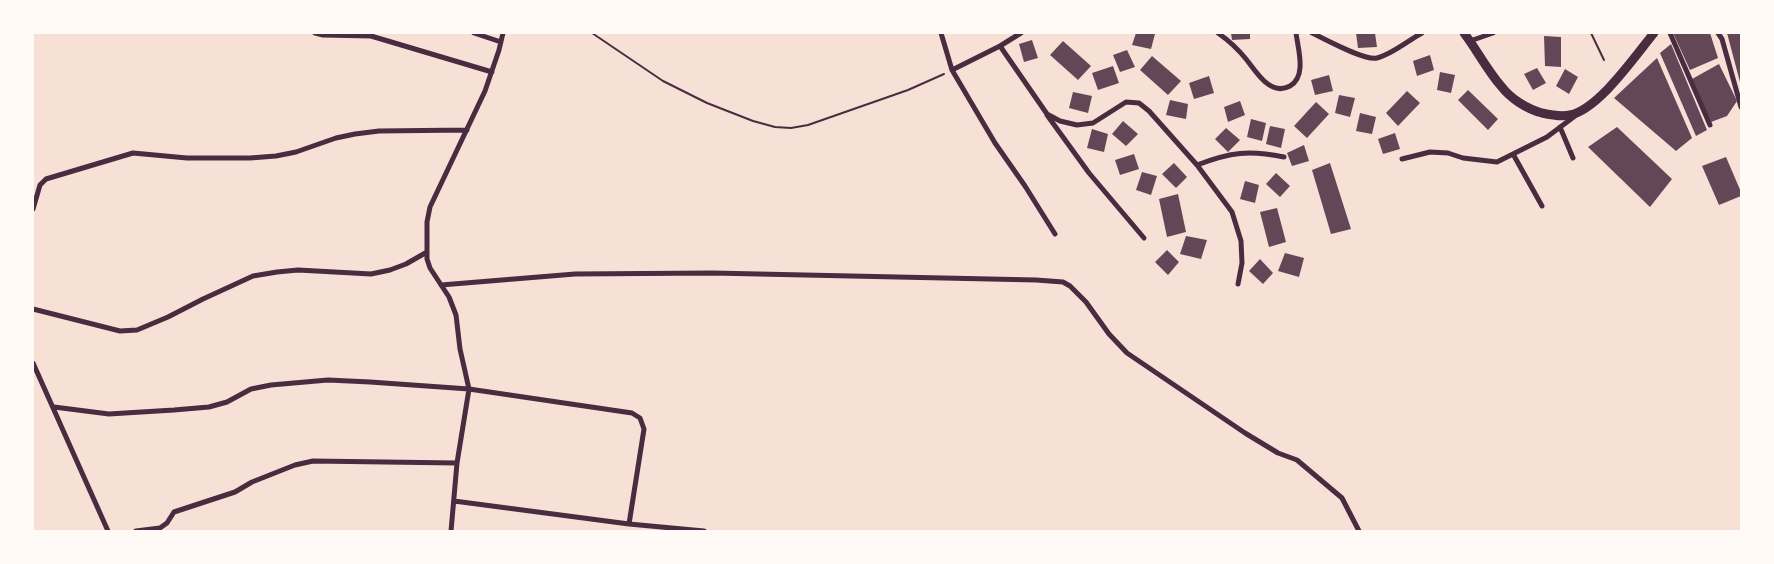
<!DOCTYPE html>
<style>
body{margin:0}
#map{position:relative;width:1774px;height:564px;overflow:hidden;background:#f7e1d7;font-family:Jost,sans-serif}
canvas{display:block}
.frame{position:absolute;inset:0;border:34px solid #fffaf5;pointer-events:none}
</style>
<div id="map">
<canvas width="1774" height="564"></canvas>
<div class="frame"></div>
</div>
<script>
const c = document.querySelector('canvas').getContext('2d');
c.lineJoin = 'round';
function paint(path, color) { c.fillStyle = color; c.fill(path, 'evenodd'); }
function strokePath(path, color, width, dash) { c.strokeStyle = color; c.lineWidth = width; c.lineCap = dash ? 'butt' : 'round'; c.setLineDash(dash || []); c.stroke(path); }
const building = new Path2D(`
 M1136 33 1155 34 1151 49 1132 45Z
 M1231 33H1250V39L1232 40Z
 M1356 33H1375L1377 47 1358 48Z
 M1673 33H1710L1718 58 1690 70Z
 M1727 33H1741V82H1740Z
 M1544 36 1561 37V67L1545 66Z
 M1032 40 1038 58 1024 62 1019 44Z
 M1063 41 1091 66 1078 80 1050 55Z
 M1671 44 1707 130 1696 136 1660 53Z
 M1127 50 1135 67 1120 72 1113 55Z
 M1430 55 1434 70 1417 76 1413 61Z
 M1152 56 1181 81 1168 95 1140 70Z
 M1657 58 1692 138 1676 151 1614 98Z
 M1719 64 1737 101 1727 116 1711 122 1692 79Z
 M1113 66 1119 83 1098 90 1092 73Z
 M1537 68 1546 83 1533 90 1524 74Z
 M1565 69 1578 77 1569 94 1556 86Z
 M1440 72 1455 75 1451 93 1437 90Z
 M1329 75 1333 91 1315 95 1311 80Z
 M1209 76 1214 93 1194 99 1189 83Z
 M1468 90 1498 119 1488 130 1458 100Z
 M1407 91 1420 103 1398 126 1386 113Z
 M1073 92 1092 96 1088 113 1069 108Z
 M1339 95 1355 98 1350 117 1335 113Z
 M1170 100 1188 104 1186 119 1166 115Z
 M1240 101 1245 115 1228 122 1224 107Z
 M1316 102 1329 114 1307 138 1294 126Z
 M1360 113 1376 117 1372 134 1356 131Z
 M1251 119 1266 123 1262 141 1247 137Z
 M1123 121 1138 134 1126 146 1112 134Z
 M1270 126 1285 129 1281 148 1266 144Z
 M1617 127 1672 179 1650 207 1588 147Z
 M1226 128 1240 140 1228 152 1215 139Z
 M1092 129 1108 134 1104 152 1087 148Z
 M1395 133 1400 149 1383 154 1378 139Z
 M1304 145 1309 161 1292 166 1287 153Z
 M1134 154 1139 169 1120 175 1115 160Z
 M1726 157 1741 192V196L1719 205 1702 166Z
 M1174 163 1187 177 1176 188 1162 174Z
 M1330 163 1351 229 1331 234 1312 170Z
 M1142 172 1157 176 1151 195 1136 190Z
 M1276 173 1290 186 1280 197 1266 184Z
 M1245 181 1259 185 1255 203 1240 199Z
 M1178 194 1186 232 1167 237 1159 199Z
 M1277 208 1286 242 1269 247 1260 212Z
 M1186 236 1207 240 1201 259 1180 254Z
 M1167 250 1179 262 1168 275 1155 262Z
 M1285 253 1304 258 1299 277 1278 271Z
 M1260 259 1273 273 1263 284 1249 271Z`);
const path = new Path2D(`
 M592 33 663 81 707 103 753 121 775 127 791 128 808 125 908 90 944 74
 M1591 33 1604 60`);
const minor = new Path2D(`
 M315 33 323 35 371 36 492 72
 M474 33 501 42
 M941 33 952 70 995 143 1025 186 1055 234
 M1218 33C1228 40 1238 49 1246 59 1256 71 1270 97 1290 86 1307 76 1298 49 1296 33
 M1312 33C1325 39 1364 61 1377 58 1391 55 1409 40 1422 33
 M1670 33 1710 125
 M1718 33 1722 39 1741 107
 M1470 41 1493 33
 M1000 46 1047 114 1060 121 1077 125 1093 123 1126 102 1139 103 1149 111 1197 165 1232 212 1241 241 1242 263 1238 284
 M952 70 1000 46 1021 33
 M1047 115 1089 173 1144 238
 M1560 127 1573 158
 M1513 154 1542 206
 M1402 159 1430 152 1448 153 1463 158 1497 162 1547 137 1575 116
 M1197 165C1231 152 1249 150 1284 157
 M33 209 40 185 46 179 133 153 187 158H250L276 156 296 152 336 138 355 134 379 131 467 130
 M441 285 575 274 712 273 1036 280 1063 282 1070 286 1086 302 1109 334 1127 353 1245 433 1278 453 1297 460 1342 498 1359 531
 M33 309 120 331 137 330 168 317 203 299 253 276 277 272 298 270 371 274 390 270 406 264 427 252
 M33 363 108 531
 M54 407 109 414 174 410 209 407 227 402 251 389 271 385 328 380 370 382 469 389 632 413 640 418 644 429 629 524
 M454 501 629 524 704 531
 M136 531 160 528 167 523 174 512 235 492 252 482 295 465 313 461 457 463
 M451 531 457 463 469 389 460 349 456 315 449 297 430 268 427 259V222L430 207 439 188 485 91 499 50 503 33`);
const primary = new Path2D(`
 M1464 33C1477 50 1487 70 1501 86 1511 99 1527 109 1542 113 1551 115 1561 117 1570 115 1599 109 1635 56 1654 33`);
paint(building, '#644757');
strokePath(path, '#4a2c40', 2);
strokePath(minor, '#4a2c40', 5);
strokePath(primary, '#4a2c40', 9);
</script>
